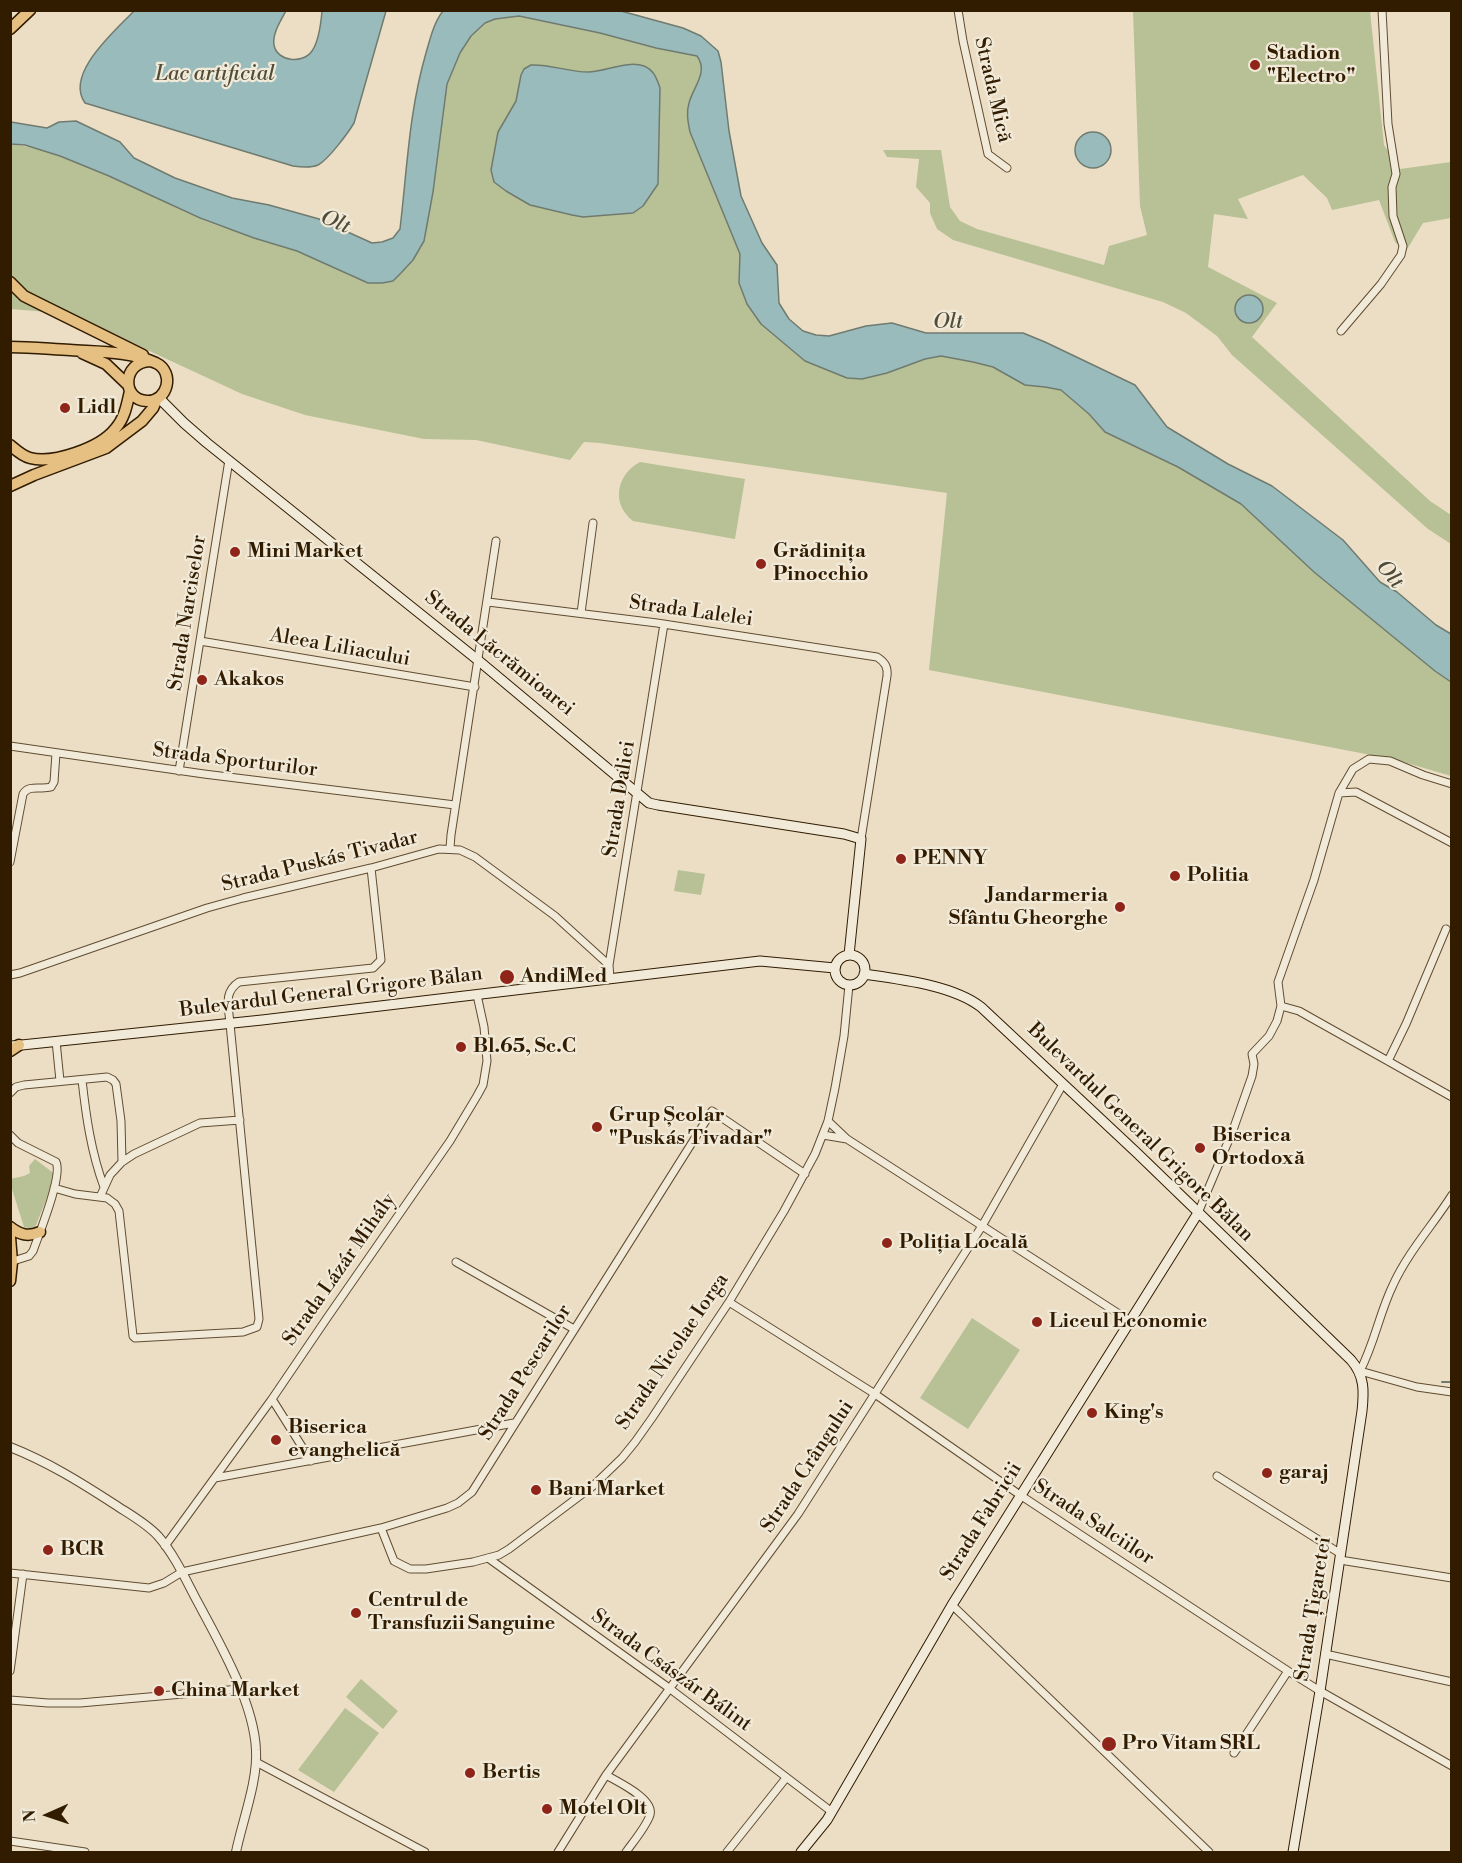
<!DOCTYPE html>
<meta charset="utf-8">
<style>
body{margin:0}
#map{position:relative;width:1462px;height:1863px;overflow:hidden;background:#ebdec4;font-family:"Libre Bodoni",serif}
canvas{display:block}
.frame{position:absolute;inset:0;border:12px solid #311c00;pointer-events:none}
.north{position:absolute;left:18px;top:1785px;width:60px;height:60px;-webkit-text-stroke:4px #f2ead9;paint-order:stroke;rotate:267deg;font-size:16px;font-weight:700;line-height:24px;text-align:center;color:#311c00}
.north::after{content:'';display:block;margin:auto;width:21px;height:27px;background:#311c00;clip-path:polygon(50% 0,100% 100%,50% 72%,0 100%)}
</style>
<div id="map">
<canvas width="1462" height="1863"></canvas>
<div class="frame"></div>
<div class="north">N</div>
</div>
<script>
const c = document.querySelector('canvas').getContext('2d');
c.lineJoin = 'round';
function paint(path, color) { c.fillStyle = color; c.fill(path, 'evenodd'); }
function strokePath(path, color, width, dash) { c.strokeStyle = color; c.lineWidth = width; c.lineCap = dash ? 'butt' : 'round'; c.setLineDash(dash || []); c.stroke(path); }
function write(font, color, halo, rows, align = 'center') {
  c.font = font + ' "Libre Bodoni",serif'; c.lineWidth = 4.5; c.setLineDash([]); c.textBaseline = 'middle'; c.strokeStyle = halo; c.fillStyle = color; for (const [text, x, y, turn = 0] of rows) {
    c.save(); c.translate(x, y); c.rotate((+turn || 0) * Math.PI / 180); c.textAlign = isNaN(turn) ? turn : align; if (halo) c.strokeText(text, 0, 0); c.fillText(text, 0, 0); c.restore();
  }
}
const green = new Path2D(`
 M1133 11H1370L1384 145 1400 169 1451 162V218L1423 223 1406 251 1395 242 1379 200 1332 210 1327 198 1303 175 1238 199 1248 219 1214 214 1208 267 1277 303 1252 337 1430 501 1451 515V544L1428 529 1232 355 1217 336 1186 313 1163 302 953 240 937 229 930 213V203L916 187 919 159 887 157 883 150H941L950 207 960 221 977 229 1104 265 1109 246 1147 235 1140 206Z
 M519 16 600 33 656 48 697 56C709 72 693 87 689 103 686 113 688 122 690 132L740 254V284L747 304 761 324 805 361 847 378 863 379 887 373 925 359 941 356 973 362 993 367 1025 385 1045 387 1061 390 1089 414 1105 432 1178 467 1241 504 1314 572 1435 671 1451 682V776L1397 760 929 670 947 493 600 443 584 442 570 460 476 440 424 439 305 415 242 394 70 314 11 309 10 144C74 151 140 192 198 218 231 232 266 239 299 251 317 258 335 268 353 277L428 216 433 192 447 84 453 66 471 36 485 23 495 19Z
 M640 462 745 479 735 539 633 521C611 504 616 475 640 462Z
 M678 870 705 874 701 895 674 891Z
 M35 1159 56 1175 34 1230 24 1227 11 1186 10 1179 24 1176 30 1173 29 1166Z
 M972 1318 1020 1350 968 1429 920 1398Z
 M361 1679 398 1711 383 1729 346 1697Z
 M345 1708 379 1733 334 1792 298 1770Z`);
const water = new Path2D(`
 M135 10 286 11C281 20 272 34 274 45 277 62 303 64 312 51 319 41 321 23 322 11H386L354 123C348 133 328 160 318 165 311 168 300 167 293 166L85 103C64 74 116 30 135 10Z
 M443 11H621L683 28 701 36 718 51 721 62 729 131 741 196 762 243 777 265 779 303 789 319 803 331 816 335 829 336 866 326 892 323 926 333H1023L1045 342 1135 385 1167 427 1228 464 1272 486 1343 540 1380 582 1397 592 1436 625 1451 634V682L1435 671 1314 572 1241 504 1178 467 1105 432 1089 414 1061 390 1045 387 1025 385 993 367 973 362 941 356 925 359 887 373 862 379 847 378 805 361 761 324 747 304 739 283 740 254 690 132C688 122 686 113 689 103 693 87 709 72 697 56L656 48 600 33 519 16 495 19 485 23 471 36 460 53 447 84 433 192 424 241 413 260 401 273 393 281 382 283H368L297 251 254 238 200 218 109 176 60 156 25 145 11 144V122L47 128 59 122 76 121 120 142 134 158 175 178 232 198 269 205 319 219 372 243 382 242 393 238 400 229C407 170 409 111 426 53 430 39 434 22 443 11Z
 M531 65C550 64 568 72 588 72 605 72 627 60 644 66 654 70 657 79 660 88L658 184 643 206 633 213 583 217 572 215 530 205 506 191 494 182 491 170 498 132 516 101 521 75 524 69Z
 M1075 150a18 18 0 1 1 36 0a18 18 0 1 1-36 0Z
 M1235 309a14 14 0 1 1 28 0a14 14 0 1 1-28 0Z`);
const stream = new Path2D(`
 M1442 1382H1452`);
const minor = new Path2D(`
 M958 10 963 41 988 154 1007 168
 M1341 331 1381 284 1401 255 1403 246 1393 216 1392 187 1396 174 1388 124 1382 10
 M488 602 657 623 877 657C885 662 888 667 887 676L861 839
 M581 613 593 523
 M200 641 475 687
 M10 746 204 774 455 805
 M179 771 229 460
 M1339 793 1356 792 1452 843
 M450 848 451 835 496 541
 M10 862 23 794C29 784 41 790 51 787L54 782 56 753
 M10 975 20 973 207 908 243 898 371 868 439 849 460 850 475 857 555 916 609 965
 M610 978 609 965 664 624
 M1281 1006 1299 1011 1452 1097
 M56 1041 60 1081
 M1388 1061 1406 1024 1446 929
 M82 1080C86 1116 91 1152 104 1187
 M10 1093 16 1087 24 1085 107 1077 113 1080 116 1084 121 1121 122 1162
 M828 1121 847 1139 1130 1321
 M10 1135 18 1143 56 1162C63 1176 39 1234 33 1251L29 1256 10 1262
 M823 1135 847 1139
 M54 1188 75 1194 107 1198 115 1204 119 1211 133 1336 135 1338 243 1332 257 1327 259 1319 230 1024C229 1008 223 992 239 982L373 968 381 960 371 868
 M1452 1195C1433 1225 1408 1252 1393 1285 1379 1314 1375 1342 1360 1371L1417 1387 1452 1392
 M100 1197 110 1175 122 1162 134 1154 200 1123 240 1120
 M1198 1213 1233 1130 1252 1076 1254 1064 1252 1054 1269 1036 1277 1021 1281 1006 1278 982 1314 880 1339 793 1353 769 1369 759 1390 761 1423 775 1452 784
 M456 1262 574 1329
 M729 1302 875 1394 1020 1495 1288 1671 1320 1691 1452 1766
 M272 1399 311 1461
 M1217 1476 1341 1554
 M215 1478 514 1423
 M381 1528 394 1561 410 1569H426L473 1562 499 1555 509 1549 593 1486 622 1458 635 1442 652 1418 729 1302 784 1211 815 1154 828 1121 835 1088 844 1036 849 985
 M165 1546 272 1399 327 1318 450 1141 477 1096 483 1085 487 1061 484 1027 477 995
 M488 1558 669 1688 832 1812
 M1340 1560 1452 1578
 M10 1573 149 1588 164 1583 182 1572 381 1528 447 1508 458 1503 472 1492 712 1111 805 1174
 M952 1605 1209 1852
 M1325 1654 1452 1682
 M10 1656 12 1657 23 1574
 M10 1671 12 1657
 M10 1700 48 1703H80L240 1689
 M1234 1753 1288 1671
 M256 1762 425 1852
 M606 1775C618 1782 655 1799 650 1815 646 1827 633 1842 626 1852
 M10 1841 85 1852
 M558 1852 606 1775 798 1514 982 1226 1063 1084
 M727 1852 786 1778`);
const tertiary = new Path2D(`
 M10 1447C48 1462 80 1482 114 1504 129 1514 146 1523 158 1536 174 1554 185 1578 196 1599 218 1640 254 1702 256 1750 258 1781 242 1822 236 1852`);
const secondary = new Path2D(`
 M159 398 184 423 207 443 479 661 649 803 658 805 844 834 861 839 849 955
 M835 970a15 15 0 1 1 30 0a15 15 0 1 1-30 0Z
 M864 974C899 979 953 985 981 1007L1137 1153 1351 1360C1365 1376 1364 1392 1362 1411L1320 1691 1293 1852
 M12 1046 262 1020 760 961 835 968
 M801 1852 827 1820 952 1605 1198 1213`);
const primary = new Path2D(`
 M10 29 30 10
 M10 282 24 296 34 301 143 355
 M10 347C30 347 50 349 70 350 98 352 129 351 156 363 175 372 168 402 147 401 121 400 122 362 150 361
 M82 353 106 364 128 385
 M10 445C16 450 22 456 30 458 53 464 100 448 115 429 125 418 127 404 130 391
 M10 486 34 475 106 448 142 421 153 408 157 399
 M10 1051 19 1045
 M10 1227C20 1235 28 1237 40 1232
 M10 1237 12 1262 10 1281`);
const markers = [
 [1255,65,6,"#8f2418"],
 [65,408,6,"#8f2418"],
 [235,552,6,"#8f2418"],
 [761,564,6,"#8f2418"],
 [202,680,6,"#8f2418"],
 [901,859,6,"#8f2418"],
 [1175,876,6,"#8f2418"],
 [1120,907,6,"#8f2418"],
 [507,977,8,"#8f2418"],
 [461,1047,6,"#8f2418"],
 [597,1127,6,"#8f2418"],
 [1200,1148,6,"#8f2418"],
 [887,1243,6,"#8f2418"],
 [1037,1322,6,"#8f2418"],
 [1092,1413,6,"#8f2418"],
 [276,1440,6,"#8f2418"],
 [1267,1473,6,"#8f2418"],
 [536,1490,6,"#8f2418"],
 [48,1550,6,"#8f2418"],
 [356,1613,6,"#8f2418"],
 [159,1691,6,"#8f2418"],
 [1109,1744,8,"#8f2418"],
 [470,1773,6,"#8f2418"],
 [547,1809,6,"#8f2418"]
];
const poiNames = [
 ["Stadion",1267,54],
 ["\"Electro\"",1267,77],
 ["Lidl",77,408],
 ["Mini Market",247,552],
 ["Grădinița",773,552],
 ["Pinocchio",773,575],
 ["Akakos",214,680],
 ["PENNY",913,859],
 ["Politia",1187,876],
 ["Jandarmeria",1108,896,"right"],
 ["Sfântu Gheorghe",1108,919,"right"],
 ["AndiMed",520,977],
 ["Bl.65, Sc.C",473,1047],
 ["Grup Școlar",609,1116],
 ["\"Puskás Tivadar\"",609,1139],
 ["Biserica",1212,1136],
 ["Ortodoxă",1212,1159],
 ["Poliția Locală",899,1243],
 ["Liceul Economic",1049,1322],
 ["King's",1104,1413],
 ["Biserica",288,1428],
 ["evanghelică",288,1451],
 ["garaj",1279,1473],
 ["Bani Market",548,1490],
 ["BCR",60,1550],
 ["Centrul de",368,1601],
 ["Transfuzii Sanguine",368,1624],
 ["China Market",171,1691],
 ["Pro Vitam SRL",1122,1744],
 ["Bertis",482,1773],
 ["Motel Olt",559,1809]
];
const streetNames = [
 ["Strada Mică",992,90,77],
 ["Strada Lalelei",691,612,8],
 ["Strada Narciselor",188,613,-81],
 ["Aleea Liliacului",340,648,10],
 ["Strada Lăcrămioarei",499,654,39],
 ["Strada Sporturilor",235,761,7],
 ["Strada Daliei",620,799,-81],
 ["Strada Puskás Tivadar",320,862,-14],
 ["Bulevardul General Grigore Bălan",331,993,-7],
 ["Bulevardul General Grigore Bălan",1140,1133,44],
 ["Strada Lázár Mihály",340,1270,-55],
 ["Strada Nicolae Iorga",673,1352,-56],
 ["Strada Pescarilor",526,1373,-58],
 ["Strada Crângului",808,1467,-57],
 ["Strada Fabricii",982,1522,-58],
 ["Strada Salciilor",1093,1523,33],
 ["Strada Țigaretei",1314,1609,-81],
 ["Strada Császár Bálint",671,1671,36]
];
const waterNames = [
 ["Lac artificial",215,75],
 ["Olt",335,223,23],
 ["Olt",948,323],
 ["Olt",1389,575,50]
];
paint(green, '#b7c195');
paint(water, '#9abbbb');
strokePath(water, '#707b70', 1.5);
strokePath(stream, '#707b70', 2);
strokePath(minor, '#604c31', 9);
strokePath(tertiary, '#604c31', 10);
strokePath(secondary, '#311c00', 11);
strokePath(primary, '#311c00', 13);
strokePath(minor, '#f2ead9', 7);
strokePath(tertiary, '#f2ead9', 8);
strokePath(secondary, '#f2ead9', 9);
strokePath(primary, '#e6bf82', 10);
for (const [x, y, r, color] of markers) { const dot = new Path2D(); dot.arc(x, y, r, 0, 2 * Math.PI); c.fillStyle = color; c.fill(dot); strokePath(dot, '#f2ead9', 2); }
write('bold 20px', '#311c00', '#f2ead9', poiNames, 'left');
write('20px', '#311c00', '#f2ead9', streetNames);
write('italic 21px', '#504c38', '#f2ead9', waterNames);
</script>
